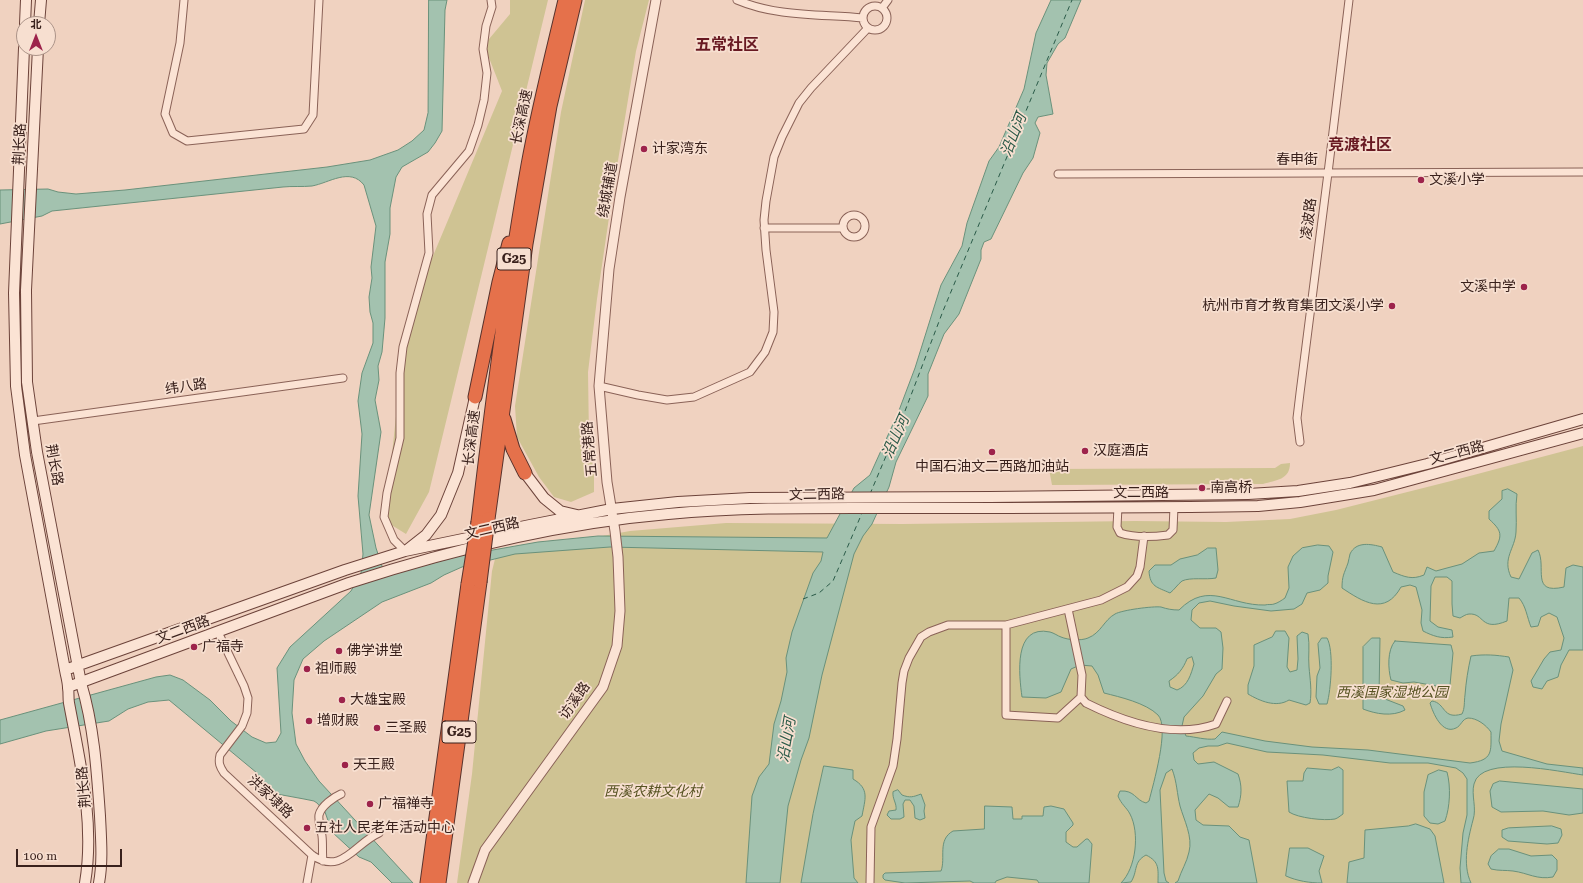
<!DOCTYPE html>
<meta charset="utf-8">
<style>
body{margin:0}
#map{position:relative;width:1583px;height:883px;overflow:hidden;background:#f0d2c0;font-family:"Roboto Serif","Noto Sans SC",serif}
canvas{display:block}
.north{position:absolute;left:16px;top:16px;width:40px;height:40px;box-sizing:border-box;background:#f7dfd0;border:1px solid #ab9388;border-radius:50%;rotate:0deg;font-size:11px;font-weight:700;line-height:16px;text-align:center;color:#39211c}
.north::after{content:'';display:block;margin:auto;width:14px;height:18px;background:#9d234b;clip-path:polygon(50% 0,100% 100%,50% 72%,0 100%)}
.scale{position:absolute;left:16px;top:849px;width:106px;height:18px;box-sizing:border-box;border:2px solid #39211c;border-top:0;padding-left:5px;font-size:12px;line-height:14px;white-space:nowrap;color:#39211c;-webkit-text-stroke:3px #f7dfd0;paint-order:stroke}
</style>
<div id="map">
<canvas width="1583" height="883"></canvas>
<div class="north">北</div>
<div class="scale">100 m</div>
</div>
<script>
const c = document.querySelector('canvas').getContext('2d');
c.lineJoin = 'round';
function paint(path, color) { c.fillStyle = color; c.fill(path, 'evenodd'); }
function strokePath(path, color, width, dash) { c.strokeStyle = color; c.lineWidth = width; c.lineCap = dash ? 'butt' : 'round'; c.setLineDash(dash || []); c.stroke(path); }
function write(font, color, halo, rows, align = 'center') {
  c.font = font + ' "Roboto Serif","Noto Sans SC",serif'; c.lineWidth = 3.5; c.setLineDash([]); c.textBaseline = 'middle'; c.strokeStyle = halo; c.fillStyle = color; for (const [text, x, y, turn = 0] of rows) {
    c.save(); c.translate(x, y); c.rotate((+turn || 0) * Math.PI / 180); c.textAlign = isNaN(turn) ? turn : align; if (halo) c.strokeText(text, 0, 0); c.fillText(text, 0, 0); c.restore();
  }
}
const green = new Path2D(`
 M510 0H548L429 492 406 534 385 521 400 378 420 287 502 91 484 45 510 14Z
 M585 0H649L636 51 612 197 597 299 588 372 589 438 594 476V492L571 502 554 497 539 477 517 437 515 406 561 112Z
 M1583 446V883H457L472 774 492 571 496 555 630 531 726 523 903 524 1135 521 1226 522 1290 519 1336 510 1451 481Z
 M1290 463C1290 480 1276 480 1263 484L1052 485 1049 469 1275 468 1281 464Z`);
const water = new Path2D(`
 M429 0H447L445 10 442 131 435 143 428 152 402 167 396 177 390 208V234L385 262V318L382 352 378 366 379 380 375 400 381 432 369 515 376 548 383 569 392 574 459 556 538 542 598 536 827 538 854 488 870 475 898 413 915 368 941 285 962 246 967 223 989 161 999 147 1024 89 1036 33 1051 0H1081L1065 38 1058 44 1047 63 1046 75 1053 114 1038 117 1035 123 1040 133 1033 158 1023 173 991 239 984 242 981 250V259L959 314 944 334 928 374V396L896 462 889 487 872 524 863 536 854 554 822 675 809 738 801 760 788 806 780 883H746L752 796 759 777 769 764 774 724 781 701 787 672 786 658 792 632 813 573 821 561 823 552 610 547 515 554 462 567 444 575 431 583 382 602 324 641 303 659 294 680 292 713 296 744 305 761 319 781 413 883H392L371 862 359 857 332 832 325 812 317 803 314 801 304 799 266 792 257 773 169 700 148 702 128 709 109 721 46 731 0 744V720L156 677 170 675 183 680 210 700 231 721 252 737 266 743 276 742 281 733 277 668 290 647 351 591 361 573 363 554 358 496 362 434 358 401 362 373 373 343V323L370 312 369 297 372 278 371 267 376 226 364 185C350 167 329 183 312 186 302 187 292 186 283 187L52 211 42 216 0 224V190L48 189 58 192 76 194 125 190 327 167 370 160 398 150 412 141 424 130 428 113Z
 M1508 489 1517 494C1515 507 1517 519 1516 532 1515 549 1502 558 1511 577L1519 579 1532 553 1538 550C1547 567 1530 595 1564 587L1566 568 1573 565 1583 567V650H1569L1561 665 1558 677 1547 681 1542 689 1533 687 1531 681 1544 659 1550 652 1561 650 1564 638 1557 617 1549 613 1541 617 1538 626 1531 627C1527 617 1526 606 1519 598H1509L1507 621C1480 632 1485 613 1469 614 1466 614 1462 617 1460 618L1453 616 1452 604V581L1447 577H1435L1431 586 1430 621 1438 627 1452 630 1453 637C1441 639 1433 636 1423 631L1421 623 1422 610 1416 587 1410 585 1401 587C1385 616 1363 602 1342 588 1342 576 1344 574 1348 563 1349 560 1349 557 1350 554 1356 541 1371 544 1382 547L1393 572C1405 577 1412 580 1424 575L1427 567 1436 571 1447 568 1462 564 1479 553 1494 551C1503 535 1502 531 1489 519V511L1502 499V491Z
 M1318 545 1329 546 1333 552 1328 576V583L1320 590 1307 593 1302 604 1294 609 1271 611 1234 606 1210 601 1199 603 1192 610 1191 620 1200 628H1216L1221 632 1223 648 1222 669 1216 674 1203 696 1184 717 1182 726 1186 736C1196 737 1205 740 1215 739L1222 732 1265 741 1312 747 1368 750 1470 763C1493 760 1491 752 1491 732 1486 725 1477 718 1468 718 1462 719 1461 726 1456 728 1442 735 1433 713 1430 703L1432 701C1446 703 1442 720 1462 714 1465 708 1464 702 1465 695 1466 682 1468 669 1471 656 1485 654 1496 655 1509 657L1513 670 1501 724 1499 741 1502 751 1547 764 1583 768V775C1561 772 1481 754 1474 784 1471 795 1477 808 1473 820 1468 839 1462 864 1471 883H1461L1460 868 1463 833 1467 815V779L1463 773 1456 768 1428 763H1390L1323 755 1267 752 1227 743 1218 746H1208L1199 748 1193 753 1194 760 1198 764 1214 762 1238 774C1242 785 1242 795 1238 807H1229L1218 798 1209 794 1195 810 1196 820 1203 825 1229 826 1240 837 1249 840 1257 883H1175L1178 881C1181 871 1187 862 1189 852 1193 837 1184 820 1180 806 1177 794 1177 782 1172 769L1166 773 1160 790 1164 873 1166 881 1169 883H1158C1158 869 1160 862 1146 855 1133 862 1138 871 1131 882L1121 883C1136 868 1140 833 1130 814 1127 808 1121 804 1118 796L1120 791C1135 790 1135 800 1146 803L1149 801C1153 785 1170 727 1158 715 1146 703 1120 697 1104 693L1098 675 1092 666 1080 665 1071 669 1061 692 1046 698 1022 697C1019 675 1013 624 1050 632 1054 633 1058 636 1061 637 1068 640 1081 641 1088 638 1101 633 1104 620 1115 614 1122 610 1153 606 1161 607 1167 609 1172 610 1179 610 1209 580 1230 606 1265 605 1268 604 1272 605 1274 604 1278 603 1282 600 1285 598L1289 588 1288 567 1293 556 1302 548ZM1192 657 1194 664C1191 674 1188 686 1177 690L1170 687 1169 681C1178 675 1183 669 1187 659Z
 M1208 548H1216L1218 570 1216 578C1206 580 1190 577 1182 581 1178 584 1174 590 1170 593 1157 587 1150 587 1149 571L1155 565H1171L1180 559 1197 555Z
 M1276 631H1285L1289 638 1287 667 1290 672 1297 670 1298 659 1297 636 1302 632 1308 634C1310 646 1308 656 1309 667 1310 679 1312 691 1310 703L1306 705 1289 700C1276 708 1260 701 1248 694V685L1254 666V645L1272 637Z
 M1322 638H1327C1334 650 1331 690 1327 704H1319L1316 697 1317 676 1320 668 1318 644Z
 M1372 638H1380L1379 695 1385 699 1403 706 1405 710C1392 717 1376 714 1363 709V647Z
 M1395 641 1451 645 1453 653 1450 685 1442 687 1414 682 1403 683 1391 680C1388 669 1387 650 1395 641Z
 M824 766 853 770V779C870 789 865 799 862 816L855 821 851 840 854 878 858 883H801L813 814Z
 M1339 767 1343 770V814C1340 816 1338 818 1335 819 1324 821 1298 818 1289 812L1287 781H1303L1304 773 1307 768 1331 770Z
 M1439 770 1447 772C1451 787 1450 807 1445 821L1438 824 1430 823 1424 816V792L1428 775Z
 M1500 781 1583 789V813L1569 815 1543 811 1501 812 1492 807 1490 791 1493 784Z
 M898 790 902 795C910 798 913 797 921 794L925 805 924 811 925 818 920 820 915 818 914 806 910 800H905L903 804 904 817 900 819H891L887 815 889 811 896 810C897 803 892 799 893 792Z
 M985 806 1012 807 1013 819H1022V816H1043L1044 807 1051 806 1064 809 1073 823V825L1066 832V842L1073 847H1077L1086 839H1088L1092 844 1089 883H1039L1037 880 1007 877 996 881 995 883H974L970 881 905 883 885 880 883 878V875L885 873 941 871C946 858 937 840 953 831L984 829Z
 M1416 824 1430 829 1435 836 1444 883H1347L1349 862 1364 858 1365 830 1408 826Z
 M1552 826 1561 829 1562 835 1558 843 1547 844 1508 841 1502 837V830L1508 828Z
 M1290 848H1308L1324 856 1319 871 1322 883C1310 883 1297 881 1286 876Z
 M1499 849H1509L1531 856 1552 855 1557 860V870L1553 877C1537 880 1528 873 1513 871 1506 870 1499 871 1491 869L1488 864 1491 856Z`);
const ferry = new Path2D(`
 M870 494 905 411 943 311 1072 0
 M803 599 819 593 833 581 862 513`);
const minor = new Path2D(`
 M184 0 180 43 165 114 173 133 187 141 304 129 313 115 319 0
 M737 0C777 17 820 14 863 18
 M863 18a12 12 0 1 1 24 0a12 12 0 1 1-24 0Z
 M882 8 888 0
 M1058 174 1583 172
 M843 226a11 11 0 1 1 22 0a11 11 0 1 1-22 0Z
 M764 228H843
 M599 386 638 395 667 400 694 397 750 372 765 352 773 332 774 312 766 250 764 220 766 201 774 157 782 137 799 103 811 88 868 28
 M33 421 343 378
 M1300 442 1297 418 1300 393 1328 173 1349 0
 M1118 507 1117 527 1120 533C1135 538 1153 537 1168 535L1173 530 1174 507
 M405 551 394 540 384 517 387 493 400 438V373L403 347 429 253 427 214 432 195 469 151 478 125 484 100 487 73 483 49 486 26 492 7 491 0
 M1068 609 1082 675 1081 697 1086 703C1124 722 1174 739 1216 724L1227 701
 M1006 625V715L1058 718 1081 697
 M218 632 244 686 248 698 247 713 242 726 220 755C218 763 220 767 224 773L312 855C342 876 355 843 379 833
 M323 861C322 853 323 844 322 836 321 829 318 822 319 815 321 806 334 797 341 794
 M307 883 312 855
 M870 883 871 827 893 766 897 739 902 683 904 671 909 658 921 637 929 632 948 625H1006L1101 600 1127 587 1137 576 1140 567 1144 536`);
const tertiary = new Path2D(`
 M473 883 485 850 603 687 617 646 620 611 618 557 615 531 607 482 599 386 609 269 620 197 656 0`);
const secondary = new Path2D(`
 M25 24 26 0
 M39 24 41 0
 M24 48 14 293 16 386 25 455 65 670C66 676 68 682 68 688 69 693 68 698 69 703 80 762 95 823 85 883
 M38 48 26 290 27 382 37 452 81 683C94 726 97 772 100 816 101 838 103 861 99 883
 M525 473 544 498 560 511 577 515
 M407 550 426 535 441 515 458 473 475 397
 M65 670 345 570 405 551 530 525 612 509 678 502 750 498 990 497 1248 494 1298 491 1350 483 1427 464 1583 419
 M68 687 349 583C450 550 563 523 668 514 743 507 819 508 894 508 1015 508 1137 508 1258 506L1300 502 1374 490 1583 433`);
const motorway = new Path2D(`
 M475 397 499 282 509 243
 M504 419 513 449 525 473
 M488 519 526 244 550 106 575 0
 M478 522C492 403 507 283 528 165 538 110 552 55 565 0
 M427 883 468 584
 M439 883 480 582`);
const motorwayBridge = new Path2D(`
 M480 582 488 519
 M468 584 478 522`);
const markers = [
 [644,149,4,"#9d234b"],
 [1421,180,4,"#9d234b"],
 [1524,287,4,"#9d234b"],
 [1392,306,4,"#9d234b"],
 [1085,451,4,"#9d234b"],
 [992,452,4,"#9d234b"],
 [1202,488,4,"#9d234b"],
 [194,647,4,"#9d234b"],
 [339,651,4,"#9d234b"],
 [307,669,4,"#9d234b"],
 [342,700,4,"#9d234b"],
 [309,721,4,"#9d234b"],
 [377,728,4,"#9d234b"],
 [345,765,4,"#9d234b"],
 [370,804,4,"#9d234b"],
 [307,828,4,"#9d234b"]
];
const shields = [
 [514,259,34],
 [459,732,34]
];
const shieldNames = [
 ["G25",514,259],
 ["G25",459,732]
];
const streetNames = [
 ["长深高速",522,117,-78],
 ["荆长路",20,144,-87],
 ["春申街",1297,160],
 ["绕城辅道",608,190,-80],
 ["凌波路",1309,219,-83],
 ["纬八路",186,387,-8],
 ["长深高速",472,438,-83],
 ["五常港路",590,449,-95],
 ["文二西路",1457,453,-15],
 ["荆长路",54,465,80],
 ["文二西路",1141,493],
 ["文二西路",817,495,-1],
 ["文二西路",492,529,-13],
 ["文二西路",183,630,-20],
 ["访溪路",575,701,-55],
 ["荆长路",84,787,-95],
 ["洪家埭路",270,797,43]
];
const poiNames = [
 ["计家湾东",652,149],
 ["文溪小学",1429,180],
 ["文溪中学",1516,287,"right"],
 ["杭州市育才教育集团文溪小学",1384,306,"right"],
 ["汉庭酒店",1093,451],
 ["中国石油文二西路加油站",992,467,"center"],
 ["南高桥",1210,488],
 ["广福寺",202,647],
 ["佛学讲堂",347,651],
 ["祖师殿",315,669],
 ["大雄宝殿",350,700],
 ["增财殿",317,721],
 ["三圣殿",385,728],
 ["天王殿",353,765],
 ["广福禅寺",378,804],
 ["五社人民老年活动中心",315,828]
];
const parkNames = [
 ["西溪国家湿地公园",1392,693],
 ["西溪农耕文化村",653,792]
];
const waterNames = [
 ["沿山河",1014,135,-68],
 ["沿山河",896,437,-66],
 ["沿山河",787,740,-80]
];
const quarterNames = [
 ["五常社区",727,45],
 ["竞渡社区",1360,145]
];
paint(green, '#cfc393');
paint(water, '#a3c2af');
strokePath(water, '#6a917b', 1);
strokePath(ferry, '#2a5a48', 1, [5, 4]);
strokePath(minor, '#8a6257', 9);
strokePath(tertiary, '#8a6257', 11);
strokePath(secondary, '#6c433a', 12);
strokePath(motorway, '#58322c', 15);
strokePath(minor, '#fbe3d4', 7);
strokePath(tertiary, '#fbe3d4', 9);
strokePath(secondary, '#fbe3d4', 10);
strokePath(motorway, '#e5714b', 13);
strokePath(motorwayBridge, '#58322c', 15, []);
strokePath(motorwayBridge, '#e5714b', 13);
for (const [x, y, r, color] of markers) { const dot = new Path2D(); dot.arc(x, y, r, 0, 2 * Math.PI); c.fillStyle = color; c.fill(dot); strokePath(dot, '#f7dfd0', 1.5); }
for (const [x, y, w] of shields) { const box = new Path2D(); box.roundRect(x - w / 2, y - 11, w, 22, 3); c.fillStyle = '#f7dfd0'; c.fill(box); strokePath(box, '#39211c', 1); }
write('bold 13px', '#39211c', null, shieldNames);
write('14px', '#39211c', '#f7dfd0', streetNames);
write('14px', '#39211c', '#f7dfd0', poiNames, 'left');
write('italic 14px', '#575322', '#f7dfd0', parkNames);
write('italic 15px', '#2a5a48', '#f7dfd0', waterNames);
write('bold 16px', '#681922', '#f7dfd0', quarterNames);
</script>
